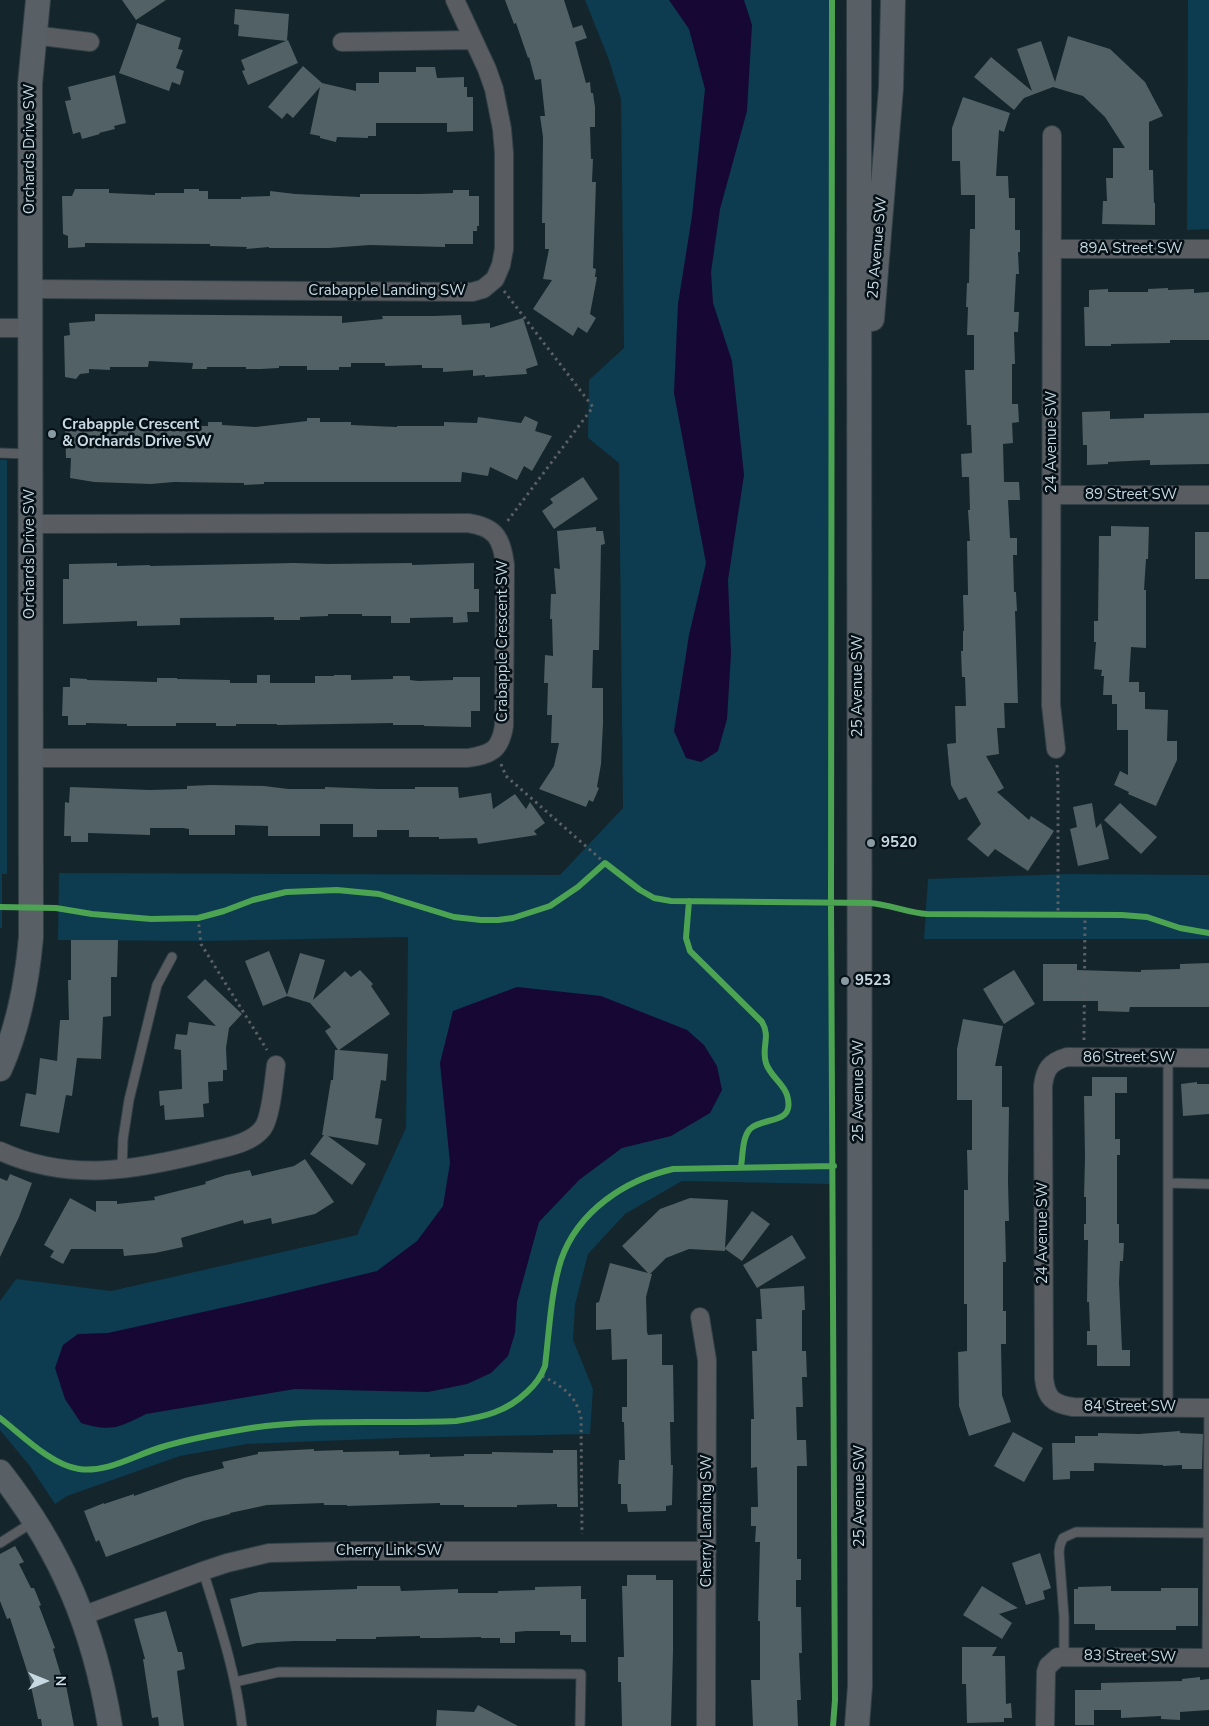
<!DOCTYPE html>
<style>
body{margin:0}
#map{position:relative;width:1209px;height:1726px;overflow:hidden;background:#14252c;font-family:"Nunito Sans",sans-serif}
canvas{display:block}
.north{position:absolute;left:20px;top:1656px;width:50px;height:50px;-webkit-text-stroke:4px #051017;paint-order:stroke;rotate:90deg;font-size:14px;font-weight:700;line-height:20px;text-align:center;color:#c8d9e2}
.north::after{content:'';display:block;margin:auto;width:18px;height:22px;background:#c8d9e2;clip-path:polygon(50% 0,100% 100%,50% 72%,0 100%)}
</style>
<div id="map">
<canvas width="1209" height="1726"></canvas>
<div class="north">N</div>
</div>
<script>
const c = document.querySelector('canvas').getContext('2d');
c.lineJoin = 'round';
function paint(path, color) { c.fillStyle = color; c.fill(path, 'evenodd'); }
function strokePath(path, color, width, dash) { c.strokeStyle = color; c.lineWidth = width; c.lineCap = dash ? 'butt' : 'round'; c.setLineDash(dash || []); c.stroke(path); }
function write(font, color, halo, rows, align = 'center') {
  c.font = font + ' "Nunito Sans",sans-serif'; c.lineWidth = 5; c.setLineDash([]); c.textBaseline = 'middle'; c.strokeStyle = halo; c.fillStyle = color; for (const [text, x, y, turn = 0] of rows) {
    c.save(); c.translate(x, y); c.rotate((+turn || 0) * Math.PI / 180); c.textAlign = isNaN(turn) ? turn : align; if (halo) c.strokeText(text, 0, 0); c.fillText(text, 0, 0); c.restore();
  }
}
const green = new Path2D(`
 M585 0H830V1184L682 1181 625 1214 588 1254 575 1305 573 1340 593 1389 590 1434 398 1438 247 1444 180 1456 67 1496 55 1504 29 1465 0 1430V1301L16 1279 111 1291 357 1235 406 1128 408 937 206 941 58 940 59 873 560 875 623 808 619 463 588 438 589 380 624 348 621 99 609 60Z
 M1188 0H1209V229L1187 230Z
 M0 460H7V874H2V928H0Z
 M1067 874 1209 875V939H924L928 879Z`);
const water = new Path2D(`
 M669 0H744L752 25 747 111 720 209 711 272 713 303 732 361 744 475 728 580 731 654 727 719 718 751 701 762 686 758 674 731 689 635 706 563 674 393 678 304 692 216 705 89 689 29Z
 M517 987 601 996 687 1030 704 1045 717 1066 722 1090 710 1113 671 1136 622 1148 579 1180 539 1222 517 1302 515 1333 508 1356 491 1373 467 1384 428 1392 295 1389 146 1414C118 1428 111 1432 81 1423L65 1399 55 1368 63 1345 78 1334 108 1333 266 1298 377 1271 417 1241 443 1206 450 1163 440 1063 453 1011Z`);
const building = new Path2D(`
 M122 0H166L136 20Z
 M505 0H564L573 28 582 25 587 38 575 42 586 83 590 82 591 93H593L595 107V127H590L591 159H593L592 182H596L593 268 596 269 595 277H597L590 314 596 318 587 333 578 327 573 336 533 309 552 280 543 279 549 249H545V223H542L543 137 540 116H545L541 79 535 80 529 57 528 58 516 23 514 24Z
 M235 9 289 14 287 41 238 36 239 25 234 24Z
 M137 23 181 38 178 49 183 50 176 68 184 71 180 85 172 82 169 91 119 73Z
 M1068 36 1110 49 1145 82 1163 116 1149 122V170H1153L1154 203H1155V225L1102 224 1103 201H1107L1106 178H1113V148H1125L1105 117 1083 96 1053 87 1024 98 1014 110 974 77 991 57 1032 91 1017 49 1041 41 1055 82Z
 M288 40 298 63 248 85 242 71 245 70 241 60Z
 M303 66 322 83 356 91V83H379V72H416V67H435L437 78 464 77V87H467V97H473V131L447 132V123H376V136H368V138L337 137 336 142 320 138V136L310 134 320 87 293 118 287 113 282 119 268 107Z
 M115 75 126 123 114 126 115 129 99 133 100 134 82 139 80 132 73 134 65 101 71 100 68 87Z
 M963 97 1010 113 1004 132 999 130 996 176H1008L1009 198H1015V230H1020V252H1018L1019 274H1016L1014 312H1019L1018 332H1014L1015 364H1012V404H1018L1019 422 1012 423 1013 443 1003 444 1004 482H1019L1020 500H1008L1010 538H1017V555H1013L1014 592H1016L1017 611H1015L1018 703H1004L1005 728H997L999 754 986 756 1004 788 997 792 1029 820 1031 816 1054 831 1028 871 995 849 988 857 967 839 981 824 966 797 959 800 951 785 947 744 956 743 955 706H966L965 677H962L961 651H963V631H964L963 595H968L967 541H970L968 510H970L969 477H962L961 454 972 453 971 425H967L965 370H974V335H967L968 307H966L967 283H969L970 229H975V195H961L960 161H952V128Z
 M75 189H109V193L155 195V193H184V189H199V191H208V199H241V197L270 196V191L295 194 360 197V194H420L453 193V190H469V196H479V226H477V231H473V244H445V247L370 245 329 248H269V247L246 249 247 247 210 246V244L85 243V247L68 248V236L63 234 62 196H72Z
 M1168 288V290L1194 289V293L1209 292V340H1170V343L1111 344V346H1085L1084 307H1089V290L1108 289V292H1148V289Z
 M95 314 342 316V323L383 319 382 316H434L461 315 462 325 490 323V328L523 318 538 365 526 369 527 374 485 377V375L473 376V370L443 372V368H422V365L385 366V363H351V367H339V370H307V366H279V368L261 369H246V367H207V369H192L193 363 149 361 148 367H110V370L89 369V373L80 374 76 379 65 377 64 336 70 335 69 323 95 321Z
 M1110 411V419L1144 418V414L1209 413V464L1150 465V460L1108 462V464L1087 465V445H1083L1082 412Z
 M525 416 538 422 535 431 552 436 532 471 524 466 517 480 490 467 488 476 462 472 461 482H264V484L244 485V483L174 482 151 484 94 482 70 478 71 458H66L65 426 90 428V431H133L134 426 147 427V430L180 431V426H208V422H222V425L256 427 307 421V418H320V422H351V425L397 427V426H444V422L477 423 478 417 521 423Z
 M583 477 598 499 554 529 542 511 553 503 550 499Z
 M1111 526 1149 527 1148 559H1146L1144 590H1146V648L1131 647 1129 682H1139V692H1145V709L1168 710 1167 741H1177V760L1156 806 1128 794 1129 792 1114 785 1120 771 1128 775V730H1117V704H1112V695H1103L1104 676H1101L1102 670 1094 669 1096 642H1094V621H1098L1099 536H1111Z
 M596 527V531H603L605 544 601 545 599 650H593L592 688H603V723L601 764 597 787 599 788 593 802 589 800 586 807 539 789 554 766 559 743H551L552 715H547L548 683H544L545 655 553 656 552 619H550L551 594H556L554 568 560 569 557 531Z
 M1195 532H1209V579H1195Z
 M117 563V566L150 565V566L294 563 328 564 412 563V565L474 563V589H479V612H467L468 622 453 623V617L410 618V623H391V616H362V614H328V616L300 617V620H274V617L180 618V625L137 626V621L63 624V579H69V564Z
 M257 675H270V683H315V676H334V675H351V680L393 679V676H410V680L418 681 453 680V677H480V711H471V727L424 726V725H393V723L277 725V724H236V726H216V723H176V726H127V724L86 723V725H68V716H62L63 687H70V678L87 679V680L157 682V678H177V679L230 680V683H257Z
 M211 785 264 786 288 789H325V787L377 789H415V787H458L459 798 491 793 493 809 515 794 526 809 530 802 545 823 534 831 537 835 478 844 477 838 439 839V837H409V830H377V837H353V824H320V836H268V826L235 825V835H189V829L183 828H150V835L88 833V842H71V836H64L65 802 69 803 70 787 150 790 187 789V786Z
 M1092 803 1096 828 1101 823 1109 859 1078 866 1070 829 1077 827 1073 807Z
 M1120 803 1157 837 1141 854 1104 820Z
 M71 940H118L117 977H111V1016L103 1017 101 1059 77 1058 72 1096 66 1095 59 1133 20 1126 26 1093 36 1095 40 1058 57 1061 60 1020H69L68 980H71Z
 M269 951 287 995 300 953 325 960 313 1000 345 971 351 977 360 970 373 984 371 986 390 1014 339 1050 388 1054 386 1081 381 1080 375 1118 382 1119 378 1145 328 1136 366 1164 352 1185 310 1154 324 1135H322L331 1080H333L335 1050H338L325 1031 331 1027 310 1003 287 996 263 1006 245 961Z
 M1209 963V1007H1130L1129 1012 1098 1011V1001H1043V964H1077V970L1141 972V970L1180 969V964Z
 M1014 970 1035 1004 1004 1024 983 989Z
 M205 979 242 1014 229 1028 226 1048 227 1070H223V1081L208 1082 209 1103 203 1104 204 1117 165 1120 164 1105 160 1106 159 1091 182 1089 181 1050 174 1049 176 1034 187 1035 189 1022 216 1026 187 997Z
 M963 1019 1003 1026 995 1066H1002V1107H1009L1008 1181 1009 1221H1005L1006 1262H1003V1311H1006V1344H1001L1002 1395 1011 1422 969 1436 959 1406 958 1352 967 1351V1304H964V1190H968L967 1150H972V1100H957V1049Z
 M1092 1077H1127V1093H1115V1139H1120V1155H1117V1224H1119V1243H1124L1123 1261H1120L1119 1282 1122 1350H1130V1366H1097V1345H1087V1331H1090L1089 1302H1087L1088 1240H1084V1224H1086V1197H1084L1085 1158 1084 1096H1092Z
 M1197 1082V1084H1209V1114L1183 1116 1181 1084Z
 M305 1159 334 1202 315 1214 272 1224 271 1218 244 1224 243 1220 181 1238 183 1247 155 1253 124 1256 123 1249H71L63 1264 50 1257 54 1251 44 1245 70 1198 96 1212V1201H117V1204L155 1200 154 1197 206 1184 205 1182 226 1175 250 1170 252 1176 294 1166Z
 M10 1174 32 1183 19 1217 0 1257V1178L7 1181Z
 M690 1198 728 1200 725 1248 752 1211 770 1224 742 1261 725 1249V1251L689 1249 666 1258 650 1274H652L646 1297 647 1332 648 1335 662 1334V1365H673L674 1422H670L671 1465H673L672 1505 666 1506V1511L628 1512 627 1504H621V1484H618L619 1460H625L624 1422H622V1407H627V1359L612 1360 611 1329 596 1330V1303L599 1302 610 1263 648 1273 622 1246 660 1209Z
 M792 1235 806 1258 757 1288 743 1265Z
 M804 1286 805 1310H802V1351H806L807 1377H802L803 1407H796L797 1440H806L807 1466H797V1559H801V1580H796V1607H801L802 1653H799L801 1700H797L798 1726H753L751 1680H760V1621H758L760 1542H755L756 1526H751V1507H758L757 1467 751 1468V1419H754L752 1351H757L756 1319H762L760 1289Z
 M1180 1431V1433L1203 1434 1202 1469H1182V1465L1163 1466V1465L1094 1463V1471H1070V1479L1053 1480 1052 1443H1075V1436H1098V1433L1139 1434Z
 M1013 1432 1043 1448 1024 1482 994 1466Z
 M314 1449V1451L343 1450V1452L399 1451V1455L430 1454V1457L464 1456V1454H492V1452L553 1453V1450H577L578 1507H557V1504L517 1505V1507H464V1505H440V1503L347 1506V1505H324V1503L267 1505 230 1513V1514L203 1521 106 1557 99 1540 96 1542 84 1511 104 1503V1504L134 1494V1496L185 1478 224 1468 222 1462 258 1454V1452Z
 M15 1546 24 1562 19 1564 31 1588H34L41 1605 39 1606 55 1648 53 1649 61 1675H64L74 1726H42L41 1719H38L29 1677 10 1618 7 1619 0 1601V1554Z
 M1040 1553 1051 1588 1043 1591 1045 1599 1026 1605 1012 1563Z
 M627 1575H656V1580H673V1651L671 1726H622L621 1682H618V1657H624L622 1586H627Z
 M357 1586H400L401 1591 458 1589V1593H498V1591L535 1590V1587L581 1586V1599H586V1642H571V1635H560V1631H526L515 1632V1643H500V1638H481V1637L439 1638H420V1636L376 1637V1639H336V1641H294L257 1643 242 1647 230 1599 259 1592 357 1589Z
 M982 1586 1018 1608 999 1614 1012 1623 1002 1639 963 1615Z
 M1111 1586V1591H1161V1588H1198V1626H1176V1630H1095V1624H1074V1589H1078V1587Z
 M166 1611 178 1652H182L185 1669 177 1671 184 1726H159L158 1717 152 1718 143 1659H145L134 1619Z
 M962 1647H997L992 1656H1005L1006 1704 1011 1703 1012 1718H1004V1722L967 1723 966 1684H962Z
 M1200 1677V1680L1209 1679V1710L1180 1712V1720L1161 1719V1716L1121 1718V1710H1094V1725H1075V1690H1101V1683L1182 1681V1679Z
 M478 1705 518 1726H436L437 1710 474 1712Z`);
const path = new Path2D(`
 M504 291 593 407 506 523
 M501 764 506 776 605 863
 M1057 765 1058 783V914
 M198 918 201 944 267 1050
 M1084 1040 1085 915
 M542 1376C562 1386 576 1395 581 1418L582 1534`);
const lane = new Path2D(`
 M0 453 30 454
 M1168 1058V1407
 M122 1170 123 1139 129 1100 157 985 172 957
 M1168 1183 1209 1184
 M0 1543 33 1522
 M203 1571C219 1622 236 1673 242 1726
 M1064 1657V1617L1059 1552 1060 1545 1063 1538 1076 1532 1207 1533
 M1207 1658 1209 1408
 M235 1682 279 1672 581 1674 580 1726`);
const street = new Path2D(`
 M33 35 90 42
 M342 42 473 40
 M1052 135 1051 705 1056 749
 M1052 249H1209
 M30 289 472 292 483 289 495 279 501 265 504 249V153L502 129 494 89 487 69 455 0
 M0 328H30
 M1052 495H1209
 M30 524 468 523C496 527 502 539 505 565L504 726C500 751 491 754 468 758H30
 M1209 1058 1067 1057C1050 1062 1045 1069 1043 1086L1044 1378C1046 1398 1053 1404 1073 1407L1209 1408
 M0 1151C70 1183 137 1170 208 1152 226 1147 251 1144 263 1128 271 1117 274 1080 276 1065
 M700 1317 707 1360 706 1726
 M82 1616 203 1571 227 1563 269 1553 352 1551H707
 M1045 1726 1046 1672 1048 1666 1058 1657 1209 1658`);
const secondary = new Path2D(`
 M872 319 891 88 893 0
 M0 1069C19 1026 27 983 31 937L30 84 38 0
 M0 1472C61 1550 94 1628 110 1726
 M857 1726 860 1686 859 0`);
const cycleway = new Path2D(`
 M832 0 831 903 835 1700 833 1726
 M689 901 686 938 690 951 762 1022C771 1037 761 1048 766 1063 770 1076 783 1083 787 1095 796 1126 763 1116 750 1129 742 1138 743 1155 741 1166
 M0 907 56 908 92 914 151 919 198 918 224 911 253 900 286 892 337 890 379 894 454 917 481 920H498L513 918 550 906 578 887 605 863 640 890 654 898 671 901 869 903C889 904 908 913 927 914L1122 915 1147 917 1180 928 1209 933
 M0 1418C22 1435 51 1465 79 1469 107 1473 135 1455 162 1447 191 1438 221 1433 251 1428 318 1418 388 1424 456 1421 484 1417 506 1412 527 1392 536 1384 541 1377 545 1366 549 1333 551 1291 561 1260 578 1211 625 1180 673 1169L834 1166`);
const markers = [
 [52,434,5,"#899aa2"],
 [871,843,5,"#899aa2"],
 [845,981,5,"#899aa2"]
];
const streetNames = [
 ["Orchards Drive SW",30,149,-90],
 ["25 Avenue SW",878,248,-85],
 ["89A Street SW",1131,249],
 ["Crabapple Landing SW",387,291],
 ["24 Avenue SW",1052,442,-90],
 ["89 Street SW",1131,495],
 ["Orchards Drive SW",30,554,-90],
 ["Crabapple Crescent SW",503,641,-90],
 ["25 Avenue SW",858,686,-90],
 ["86 Street SW",1129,1058],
 ["25 Avenue SW",859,1091,-90],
 ["24 Avenue SW",1043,1233,-90],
 ["84 Street SW",1130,1407],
 ["25 Avenue SW",860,1496,-90],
 ["Cherry Landing SW",707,1521,-90],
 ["Cherry Link SW",389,1551],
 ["83 Street SW",1130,1657,1]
];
const poiNames = [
 ["Crabapple Crescent",62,425],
 ["& Orchards Drive SW",62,442],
 ["9520",881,843],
 ["9523",855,981]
];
paint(green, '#0d3b4f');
paint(water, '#160734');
paint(building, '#516165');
strokePath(lane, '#334147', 11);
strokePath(street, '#334147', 20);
strokePath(secondary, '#334147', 26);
strokePath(path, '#5a6065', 3, [2.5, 4]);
strokePath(lane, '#595d62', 9);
strokePath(street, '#595d62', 18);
strokePath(secondary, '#596065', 24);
strokePath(cycleway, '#4ca352', 6);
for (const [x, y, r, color] of markers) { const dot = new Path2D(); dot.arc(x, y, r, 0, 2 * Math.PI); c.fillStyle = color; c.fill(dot); strokePath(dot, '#051017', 2); }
write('15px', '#c8d9e2', '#051017', streetNames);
write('bold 15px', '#c8d9e2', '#051017', poiNames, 'left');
</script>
